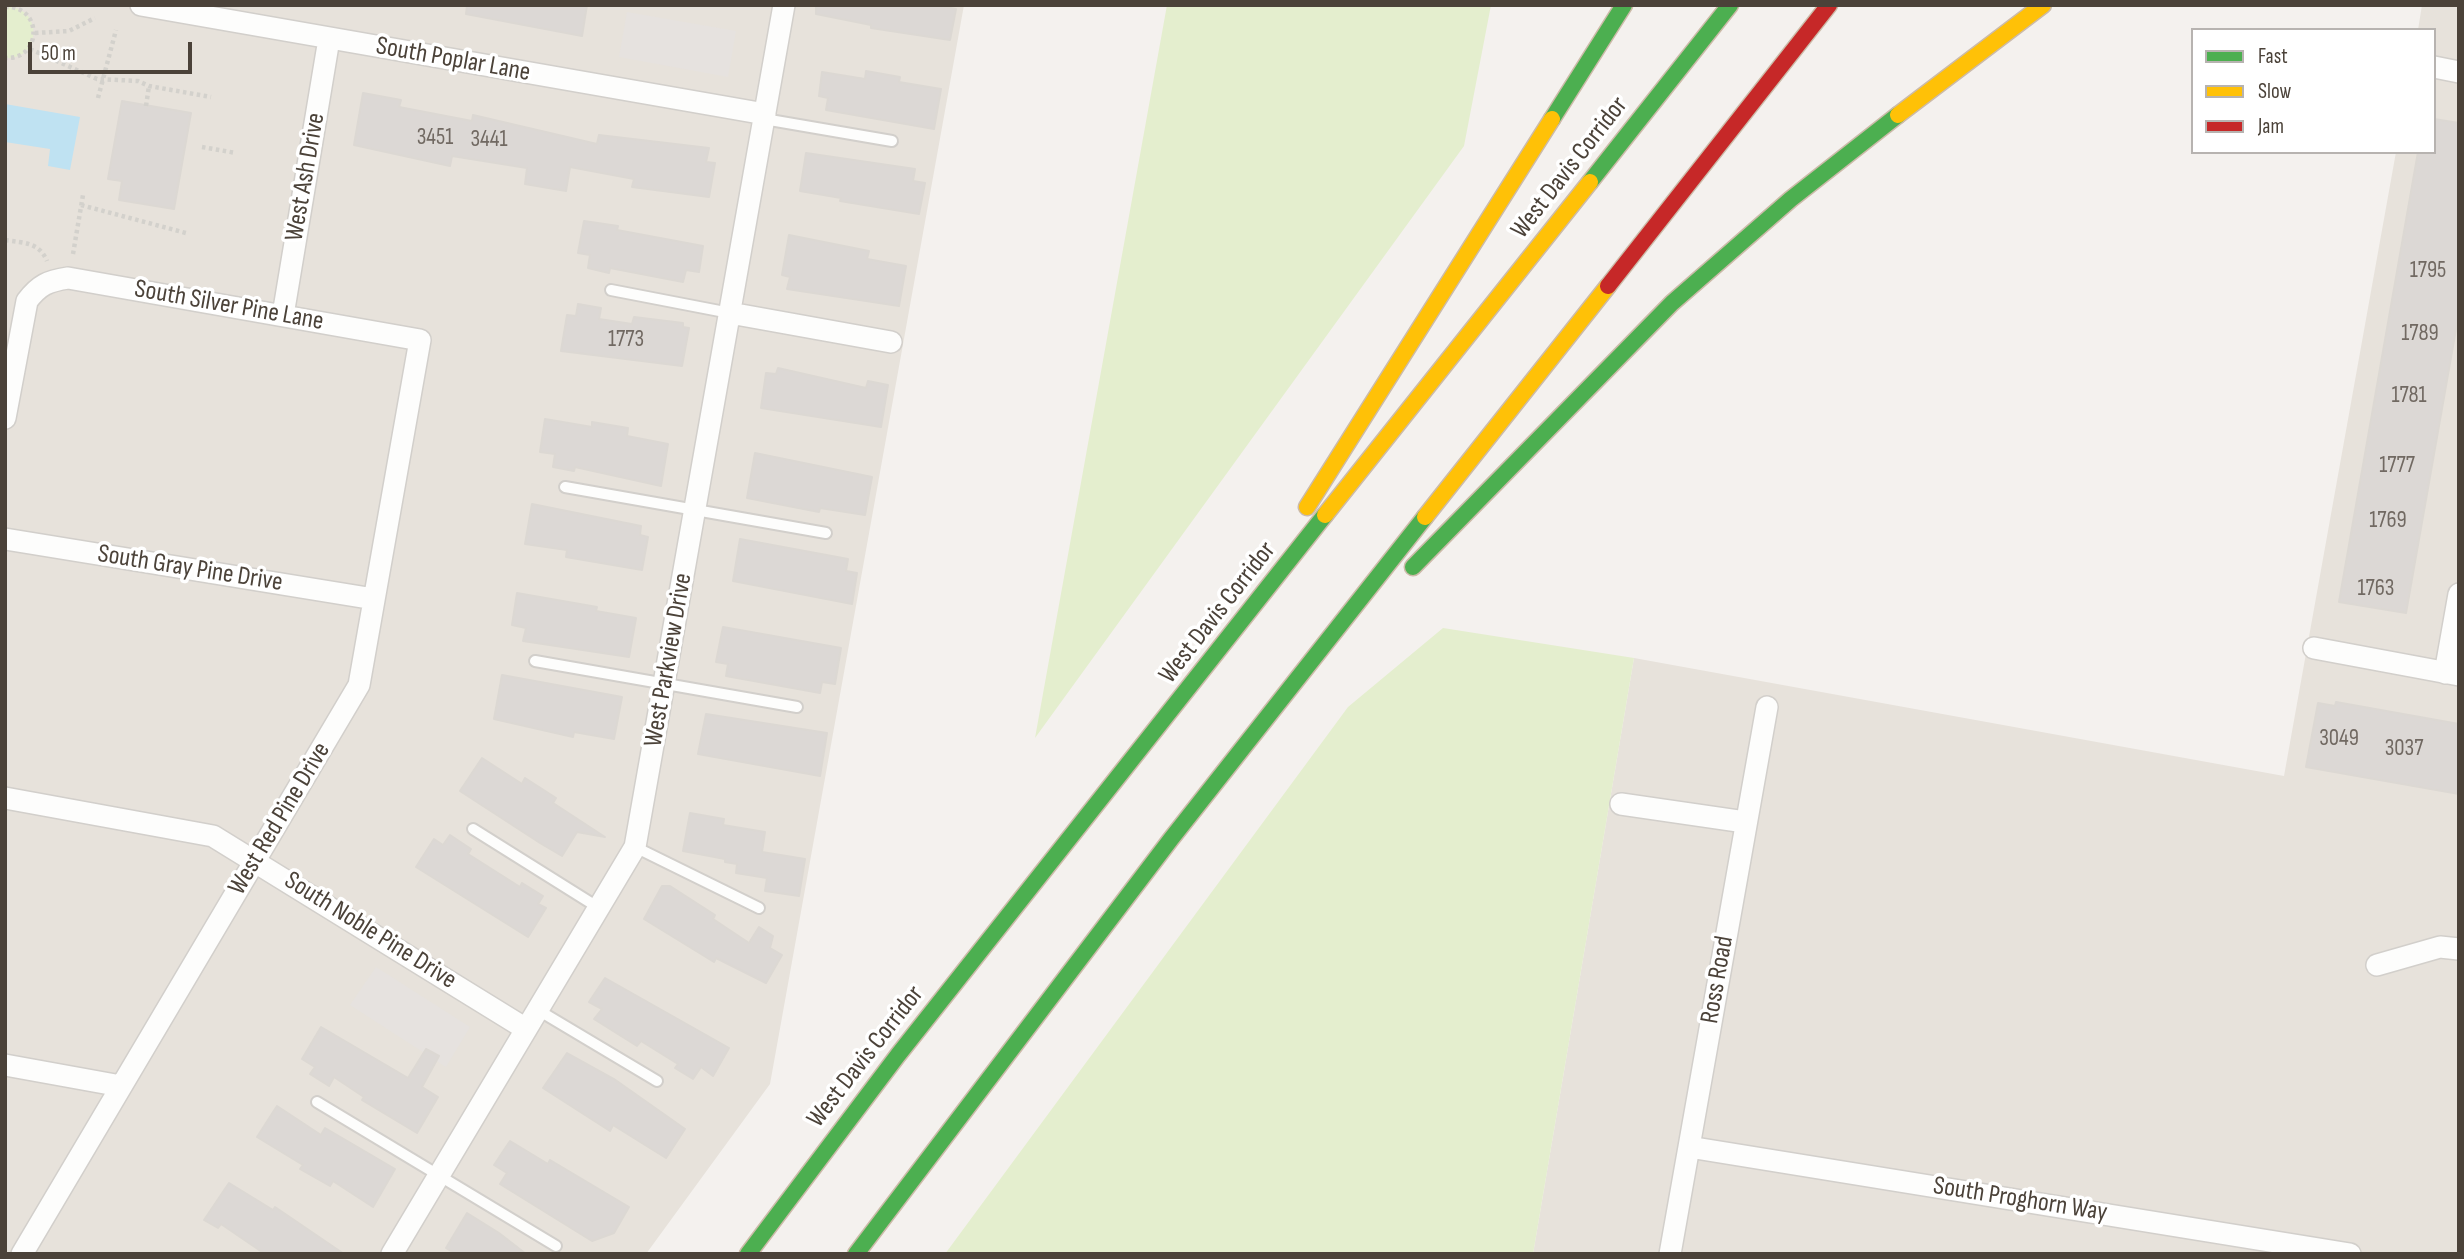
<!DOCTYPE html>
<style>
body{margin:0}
#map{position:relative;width:2464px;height:1259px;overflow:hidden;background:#f4f1ee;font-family:"Sofia Sans Condensed",sans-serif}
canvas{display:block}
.frame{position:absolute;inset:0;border:7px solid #4b4239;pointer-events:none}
.legend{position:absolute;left:2191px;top:28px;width:245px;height:126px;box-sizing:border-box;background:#fff;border:2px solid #b7b3b0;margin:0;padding:9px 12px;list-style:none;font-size:21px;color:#4b4239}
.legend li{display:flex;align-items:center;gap:14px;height:35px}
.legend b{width:35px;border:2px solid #b7b3b0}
.scale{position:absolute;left:28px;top:42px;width:164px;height:32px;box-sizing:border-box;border:4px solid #4b4239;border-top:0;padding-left:9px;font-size:21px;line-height:24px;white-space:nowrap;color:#4b4239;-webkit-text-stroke:5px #fff;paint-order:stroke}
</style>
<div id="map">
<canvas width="2464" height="1259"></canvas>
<div class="frame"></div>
<ul class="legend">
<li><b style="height:9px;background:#4caf50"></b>Fast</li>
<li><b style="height:9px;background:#ffc107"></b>Slow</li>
<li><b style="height:9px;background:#c62828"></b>Jam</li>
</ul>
<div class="scale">50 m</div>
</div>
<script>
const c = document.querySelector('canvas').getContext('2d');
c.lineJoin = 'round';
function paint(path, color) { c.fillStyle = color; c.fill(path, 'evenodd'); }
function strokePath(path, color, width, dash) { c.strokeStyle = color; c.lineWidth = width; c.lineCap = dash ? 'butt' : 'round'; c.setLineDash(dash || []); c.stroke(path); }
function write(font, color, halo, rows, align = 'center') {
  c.font = font + ' "Sofia Sans Condensed",sans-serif'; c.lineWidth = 7; c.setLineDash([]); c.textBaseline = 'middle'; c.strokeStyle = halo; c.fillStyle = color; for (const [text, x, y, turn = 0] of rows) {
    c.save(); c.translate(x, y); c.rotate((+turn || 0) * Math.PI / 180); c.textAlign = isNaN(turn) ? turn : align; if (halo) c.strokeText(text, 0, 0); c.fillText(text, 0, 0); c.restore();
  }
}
const residential = new Path2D(`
 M5 5H964L770 1084 646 1254H5Z
 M2422 5H2459V1254H1533L1634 658 2284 776 2396 152H2434V30H2418Z`);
const green = new Path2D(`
 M1167 5H1491L1464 146 1035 738Z
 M5 7C43 5 43 60 5 58Z
 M1443 628 1634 658 1533 1254H945L1348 707Z`);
const parking = new Path2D(`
 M627 12 736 31 728 77 619 57Z
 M376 967 470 1027 446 1067 350 1005Z`);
const water = new Path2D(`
 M5 104 80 117 70 170 48 166 50 149 5 142Z`);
const building = new Path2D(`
 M467 5H587L582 36 466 14Z
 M816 5H936L956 9 950 40 871 28V25L816 14Z
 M866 71 900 77 899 82 941 89 934 129 826 110 828 98 819 96 822 72 865 79Z
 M363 93 401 100 399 107 472 121 473 115 597 144 599 135 709 148 706 162 715 163 709 197 632 187 634 179 570 167 566 191 525 184 527 168 452 156 450 166 354 145Z
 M122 101 191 113 174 209 119 200 122 181 108 179Z
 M2434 119 2459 123V312L2406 613 2339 602 2418 152H2434Z
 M806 153 915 169 913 181 925 183 919 214 840 201 841 198 800 191Z
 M584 221 618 226 617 230 703 246 699 272 686 270 683 282 610 268 609 273 588 268 590 255 578 253Z
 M789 235 869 251 867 259 906 266 899 306 787 289 790 277 782 275Z
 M578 304 601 308 599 319 632 324 634 317 683 323V327L689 328 682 366 561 351 567 315 576 316Z
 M778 368 866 388 868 381 888 385 881 427 761 408 766 373 776 374Z
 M545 419 592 427V422L628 428 627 436 668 444 661 486 575 467 574 471 553 467 555 454 540 452Z
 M755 453 872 477 865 515 820 508 819 512 747 498Z
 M532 504 641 526 640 535 648 537 642 570 566 557 567 550 525 544Z
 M740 539 848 559 846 571 857 573 852 604 733 581Z
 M517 593 597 607 596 611 636 618 629 657 523 641 526 628 512 625Z
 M723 627 841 648 835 684 822 682 820 693 726 676 728 664 716 662Z
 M502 675 622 697 614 739 574 732 573 737 494 719Z
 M2336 702 2459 724V794L2306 767 2318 703 2335 706Z
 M706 714 827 733 820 776 698 754Z
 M482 758 522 784 525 778 556 798 553 803 605 837 577 832 562 856 540 843 460 791Z
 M690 813 724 819 723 825 765 832 762 852 805 859 799 896 765 891 767 878 736 873 737 864 725 862V859L683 851Z
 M450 835 471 849 468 854 520 887 522 883 543 896 538 904 546 908 528 937 416 867 434 839 443 845Z
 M662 886H670L715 915 713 919 749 943 759 927 773 936 770 948 782 955 766 983 716 958 714 962 644 919Z
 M605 978 729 1048 713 1076 701 1067 693 1079 675 1068 678 1064 641 1041 637 1046 594 1019 602 1009 589 1002Z
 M321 1027 408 1078 426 1049 439 1056 422 1087 438 1097 417 1133 362 1100 364 1097 334 1077 329 1086 310 1074 315 1067 302 1059Z
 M567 1053 614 1079 685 1129 666 1158 613 1125 610 1131 543 1088Z
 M277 1106 321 1135 325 1128 395 1169 373 1207 333 1181 330 1186 300 1169 303 1165 257 1137Z
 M510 1141 548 1164 550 1160 629 1207 614 1233 592 1241 500 1184 507 1173 494 1165Z
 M229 1183 273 1210 275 1207 344 1254H265L221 1224 218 1228 204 1220Z
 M467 1213 499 1233 526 1254H456L446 1248Z`);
const path = new Path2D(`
 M5 7C43 5 43 60 5 58
 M35 33 69 31 95 18
 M30 49 97 79 138 81 149 86 211 97
 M98 98 116 30
 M146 106 149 86
 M202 147 236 153
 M81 205 186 233
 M5 240C24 243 39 242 47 261
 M73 254 83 195`);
const lane = new Path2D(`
 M764 119 892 141
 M611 290 730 313
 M565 487 826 533
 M535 661 797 707
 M473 829 599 908
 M635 847 759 908
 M538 1010 657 1081
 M317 1102 556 1246`);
const street = new Path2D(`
 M141 5 765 114
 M2434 67 2459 72
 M730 313 891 342
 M283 315 329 39
 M5 418 27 301C39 285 48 281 68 278L420 340 359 685 22 1254
 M5 539 374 599
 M2314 648 2459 675
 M2445 673 2459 594
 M5 798 213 836 526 1029
 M1621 804 1745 822
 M2377 965 2440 947 2459 949
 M5 1065 121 1086
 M1689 1147 2350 1254
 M392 1254 635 847 784 5
 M1670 1254 1767 707`);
const fast = new Path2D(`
 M1552 119 1624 5
 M1590 182 1730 5
 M1413 567 1672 303 1791 199 1898 115
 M748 1254 898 1055 1325 515
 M856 1254 1171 839 1425 517`);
const slow = new Path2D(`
 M1898 115 2043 5
 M1307 507 1552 119
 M1325 515 1590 182
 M1425 517 1608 286`);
const jam = new Path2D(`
 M1608 286 1829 5`);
const numberNames = [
 ["3451",435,138],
 ["3441",489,140],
 ["1795",2428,271],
 ["1789",2420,334],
 ["1773",626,340],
 ["1781",2409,396],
 ["1777",2397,466],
 ["1769",2388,521],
 ["1763",2376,589],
 ["3049",2339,739],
 ["3037",2404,749]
];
const streetNames = [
 ["South Poplar Lane",453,60,10],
 ["West Davis Corridor",1570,168,-52],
 ["West Ash Drive",306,177,-80],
 ["South Silver Pine Lane",229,306,10],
 ["South Gray Pine Drive",190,569,9],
 ["West Davis Corridor",1218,613,-52],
 ["West Parkview Drive",669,660,-80],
 ["West Red Pine Drive",280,819,-59],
 ["South Noble Pine Drive",370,931,32],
 ["Ross Road",1718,980,-80],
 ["West Davis Corridor",866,1057,-52],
 ["South Proghorn Way",2020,1200,9]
];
paint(residential, '#e7e2db');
paint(green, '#e4eece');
paint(parking, '#e6e2df');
paint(water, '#bfe2f2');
paint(building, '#dcd8d5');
strokePath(building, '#dcd8d3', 2);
strokePath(lane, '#d2cfcb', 14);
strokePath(street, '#d2cfcb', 24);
strokePath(fast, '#ccbba9', 19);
strokePath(slow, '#ccbba9', 19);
strokePath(jam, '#ccbba9', 19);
strokePath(path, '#d3d1cc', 4.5, [3.5, 3.5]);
strokePath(lane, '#fdfdfc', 10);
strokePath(street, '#fdfdfc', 21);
strokePath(fast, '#4caf50', 16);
strokePath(slow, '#ffc107', 16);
strokePath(jam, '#c62828', 16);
write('23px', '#716962', null, numberNames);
write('26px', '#4b4239', '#fff', streetNames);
</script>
